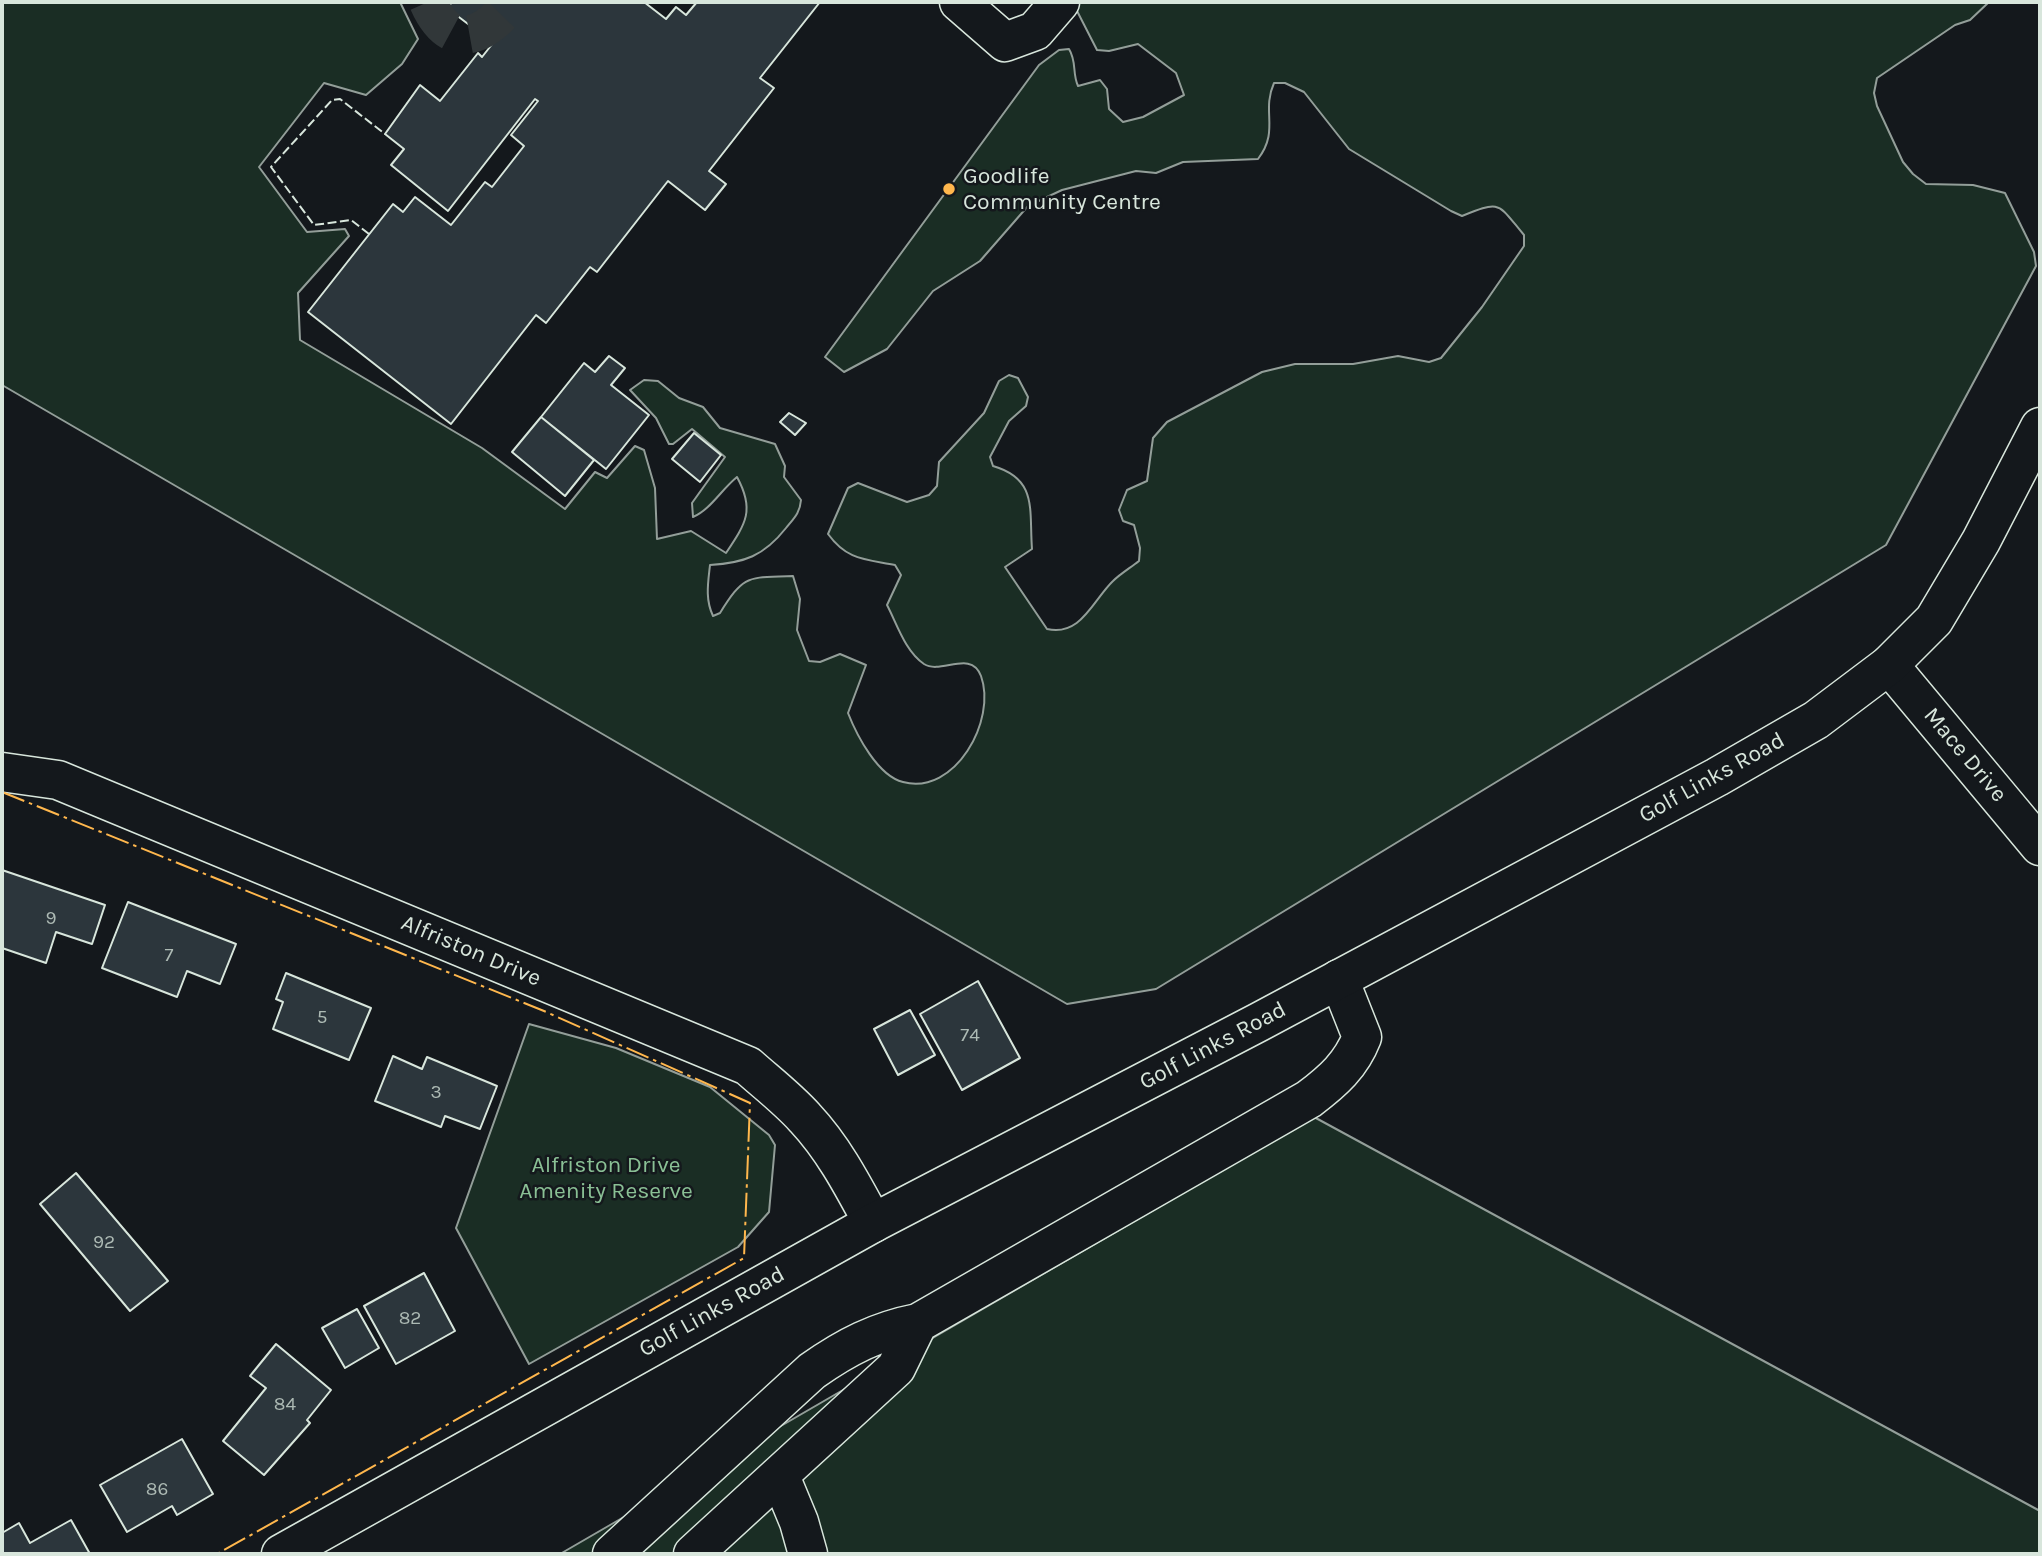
<!DOCTYPE html>
<style>
body{margin:0}
#map{position:relative;width:2042px;height:1556px;overflow:hidden;background:#14181c;font-family:Karla,sans-serif}
canvas{display:block}
.frame{position:absolute;inset:0;border:4px solid #d8e6dc;pointer-events:none}
</style>
<div id="map">
<canvas width="2042" height="1556"></canvas>
<div class="frame"></div>
</div>
<script>
const c = document.querySelector('canvas').getContext('2d');
c.lineJoin = 'round';
function paint(path, color) { c.fillStyle = color; c.fill(path, 'evenodd'); }
function strokePath(path, color, width, dash) { c.strokeStyle = color; c.lineWidth = width; c.lineCap = dash ? 'butt' : 'round'; c.setLineDash(dash || []); c.stroke(path); }
function write(font, color, halo, rows, align = 'center') {
  c.font = font + ' Karla,sans-serif'; c.lineWidth = 5; c.setLineDash([]); c.textBaseline = 'middle'; c.strokeStyle = halo; c.fillStyle = color; for (const [text, x, y, turn = 0] of rows) {
    c.save(); c.translate(x, y); c.rotate((+turn || 0) * Math.PI / 180); c.textAlign = isNaN(turn) ? turn : align; if (halo) c.strokeText(text, 0, 0); c.fillText(text, 0, 0); c.restore();
  }
}
const green = new Path2D(`
 M2 2H400L418 39 402 64 366 95 324 83 259 167 307 232 345 229 349 236 298 293 300 340 482 448 565 509 595 472 607 478 635 446 644 450 655 488 657 539 691 531 726 553C746 523 755 510 737 477 721 490 710 510 693 517L692 503 725 457 692 429 673 444H669L656 418 630 390 644 380 658 381 679 398 703 407 720 428 775 444 785 466 784 477 801 500C800 513 794 518 786 528 764 556 744 563 710 565 708 583 705 599 713 616L720 613C745 573 748 578 793 576L800 599 797 630 809 661 820 662 840 654 866 665 848 713C857 736 878 776 903 782 955 796 997 720 981 676 971 649 941 675 924 664 905 651 897 624 887 605L901 575 895 565C864 559 847 560 828 534L848 488 858 483 907 502 929 495 937 486 939 462 984 413 999 381 1009 375 1018 378 1028 397 1026 406 1009 421 990 457 993 466C1038 479 1029 510 1032 549L1005 567 1047 629C1081 637 1093 600 1113 581 1120 574 1130 568 1139 561L1140 548 1134 525 1123 521 1119 510 1127 490 1147 481 1153 438 1167 422 1262 372 1295 364H1353L1398 356 1429 362 1441 358 1482 307 1524 246V235C1497 203 1502 200 1462 216L1451 211 1349 149 1304 92 1285 83H1274C1261 112 1280 130 1258 159L1183 162 1156 173 1136 171 1062 190 1028 206 980 261 933 291 887 349 844 372 825 357 1039 65 1059 50 1069 49C1077 62 1072 73 1078 86L1100 80 1107 89 1109 109 1123 122 1143 117 1184 95 1176 73 1138 44 1109 51 1097 50 1075 7 1078 2H1989L1970 20 1955 25 1877 78 1874 93 1877 106 1903 162 1913 174 1926 184 1973 185 2005 193 2034 252 2036 266 1886 545 1156 989 1067 1004 2 385Z
 M529 1024 616 1048 710 1087 769 1135 775 1145 769 1212 738 1247 529 1364 456 1228Z
 M1314 1117 2040 1511V1554H560Z`);
const building = new Path2D(`
 M452 2H644L666 19 676 7 686 15 697 2H820L760 78 774 88 709 171 726 184 705 210 668 181 597 272 590 267 546 323 536 315 451 424 308 312 393 204 403 212 415 197 451 225 485 182 492 187 524 146 511 135 538 101 535 99 448 211 391 165 404 149 385 134 420 85 440 101 478 53 482 57 493 43 447 8Z
 M609 356 625 368 611 385 649 415 606 469 541 417 584 363 595 372Z
 M789 413 806 423 795 435 780 422Z
 M541 417 594 460 565 496 512 452Z
 M694 433 721 455 700 482 672 459Z
 M2 870 105 905 92 944 56 932 46 963 2 948Z
 M128 902 236 944 220 984 187 971 177 997 102 968Z
 M286 973 371 1008 349 1060 273 1029 283 1002 276 999Z
 M978 981 1020 1058 962 1090 920 1014Z
 M910 1010 935 1055 898 1075 874 1029Z
 M393 1056 422 1069 427 1057 497 1086 480 1129 445 1116 441 1127 375 1101Z
 M76 1173 168 1281 130 1311 40 1204Z
 M424 1273 455 1331 396 1364 364 1306Z
 M357 1309 379 1348 345 1368 322 1328Z
 M276 1344 331 1390 307 1420 310 1423 264 1475 223 1441 266 1388 250 1376Z
 M182 1439 213 1494 177 1515 172 1506 127 1532 100 1485Z
 M71 1520 90 1554H2V1533L19 1523 30 1543Z`);
const minorTunnel = new Path2D(`
 M428 2C450 52 483 39 512 2`);
const minor = new Path2D(`
 M959 2 1005 42 1035 31 1060 2
 M1889 665 2040 846
 M2 772 58 780 748 1066C767 1083 788 1099 805 1118 834 1149 853 1186 873 1223
 M780 1476 799 1522 808 1554
 M612 1554 812 1371C846 1347 877 1331 918 1323L1309 1099C1333 1081 1351 1065 1362 1037L1339 979
 M693 1554 896 1368 918 1323`);
const major = new Path2D(`
 M281 1554 873 1223 1259 1022 1717 777 1816 720 1889 665 1934 620 1981 541 2040 427`);
const fence = new Path2D(`
 M369 234 351 220 314 225 271 167 332 100 340 99 385 134`);
const power = new Path2D(`
 M2 792 544 1011 750 1103 744 1258 217 1554`);
const markers = [
 [949,189,7,"#ffb74d"]
];
const numberNames = [
 ["9",51,919],
 ["7",169,956],
 ["5",322,1018],
 ["74",970,1036],
 ["3",436,1093],
 ["92",104,1243],
 ["82",410,1319],
 ["84",285,1405],
 ["86",157,1490]
];
const poiNames = [
 ["Goodlife",963,176],
 ["Community Centre",963,202]
];
const streetNames = [
 ["Mace Drive",1965,755,50],
 ["Golf Links Road",1712,778,-29],
 ["Alfriston Drive",471,951,23],
 ["Golf Links Road",1213,1046,-28],
 ["Golf Links Road",712,1312,-29]
];
const parkNames = [
 ["Alfriston Drive",606,1165],
 ["Amenity Reserve",606,1191]
];
paint(green, '#1a2d24');
strokePath(green, '#939e99', 2);
paint(building, '#2c363c');
strokePath(building, '#d8e6dc', 2);
strokePath(minorTunnel, '#313739', 38, [38, 19]);
strokePath(minor, '#d8e6dc', 41);
strokePath(major, '#d8e6dc', 41);
strokePath(minor, '#14181c', 38);
strokePath(major, '#14181c', 38);
strokePath(fence, '#d8e6dc', 2, [9, 3.5]);
strokePath(power, '#ffb74d', 2, [24, 5, 3.5, 5]);
for (const [x, y, r, color] of markers) { const dot = new Path2D(); dot.arc(x, y, r, 0, 2 * Math.PI); c.fillStyle = color; c.fill(dot); strokePath(dot, '#14181c', 2.5); }
write('19px', '#adbab4', null, numberNames);
write('23px', '#d8e6dc', '#14181c', poiNames, 'left');
write('23px', '#d8e6dc', '#14181c', streetNames);
write('23px', '#8ac095', '#14181c', parkNames);
</script>
